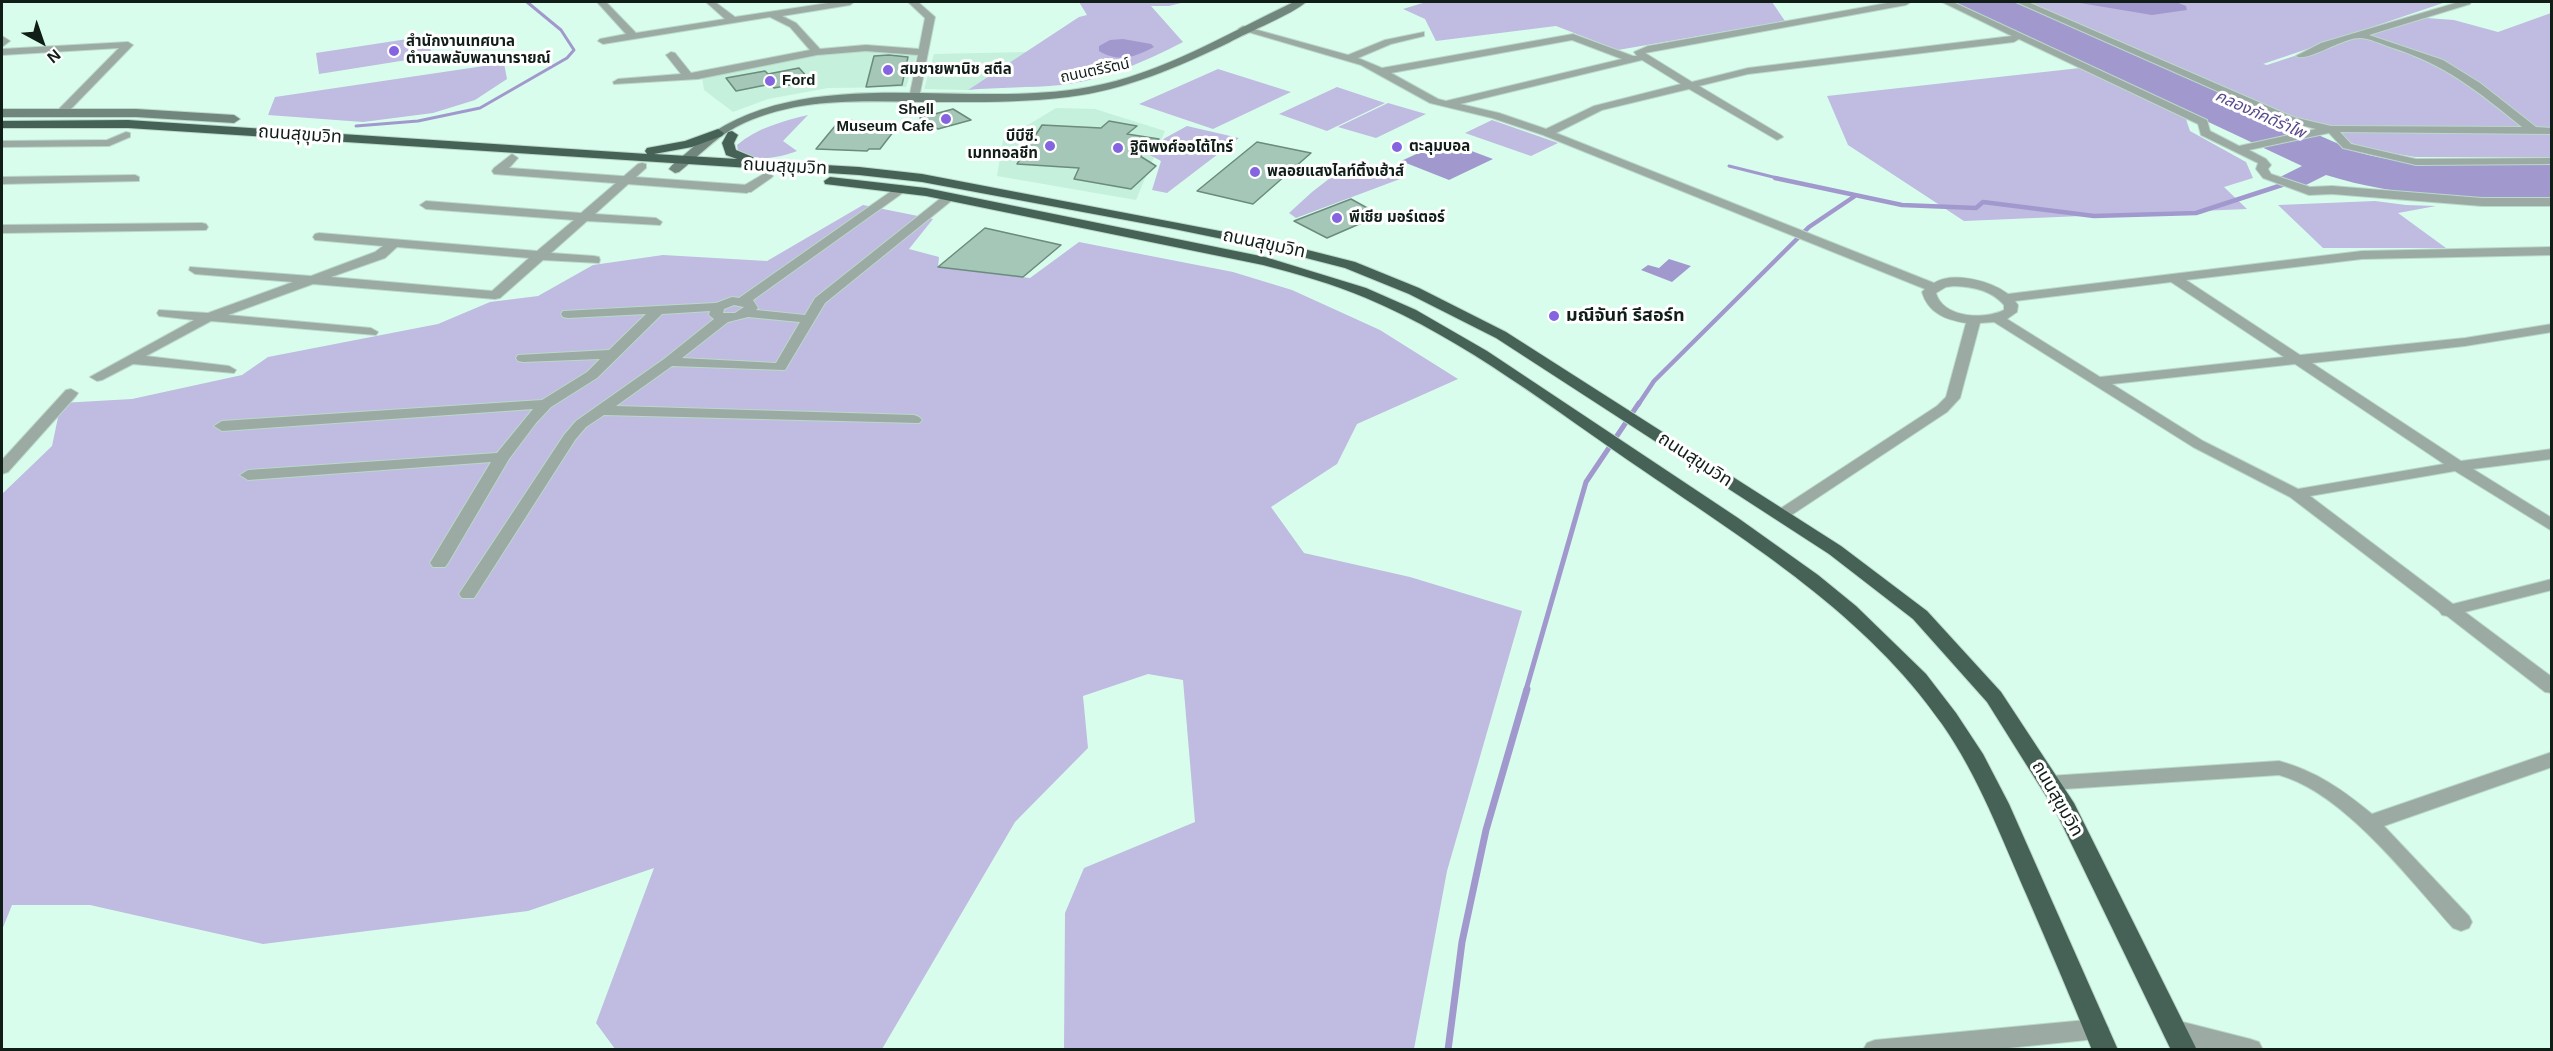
<!DOCTYPE html>
<meta charset="utf-8">
<style>
body{margin:0}
#map{position:relative;width:2553px;height:1051px;overflow:hidden;background:#d9fdec;font-family:Helvetica,sans-serif}
canvas{display:block}
.frame{position:absolute;inset:0;border:3px solid #111e18;pointer-events:none}
.north{position:absolute;left:12px;top:12px;width:60px;height:60px;-webkit-text-stroke:4px #fff;paint-order:stroke;rotate:140deg;font-size:16px;font-weight:700;line-height:24px;text-align:center;color:#111e18}
.north::after{content:'';display:block;margin:auto;width:21px;height:27px;background:#111e18;clip-path:polygon(50% 0,100% 100%,50% 72%,0 100%)}
</style>
<div id="map">
<canvas width="2553" height="1051"></canvas>
<div class="frame"></div>
<div class="north">N</div>
</div>
<script>
const c = document.querySelector('canvas').getContext('2d');
c.lineJoin = 'round';
function paint(path, color) { c.fillStyle = color; c.fill(path, 'evenodd'); }
function strokePath(path, color, width, dash) { c.strokeStyle = color; c.lineWidth = width; c.lineCap = dash ? 'butt' : 'round'; c.setLineDash(dash || []); c.stroke(path); }
function write(font, color, halo, rows, align = 'center') {
  c.font = font + ' Helvetica,"Noto Sans Thai",sans-serif'; c.lineWidth = 6; c.setLineDash([]); c.textBaseline = 'middle'; c.strokeStyle = halo; c.fillStyle = color; for (const [text, x, y, turn = 0] of rows) {
    c.save(); c.translate(x, y); c.rotate((+turn || 0) * Math.PI / 180); c.textAlign = isNaN(turn) ? turn : align; if (halo) c.strokeText(text, 0, 0); c.fillText(text, 0, 0); c.restore();
  }
}
const built = new Path2D(`
 M868 50 917 55 906 87 828 88 768 99 733 112 704 90 702 77 818 54Z
 M1027 52 968 90 924 89 934 54Z
 M1056 108 1095 109 1165 131 1136 200 997 176 1003 140Z`);
const green = new Path2D(`
 M1079 2H1185L1169 6H1151L1183 42C1144 62 1104 80 1061 85 1030 88 998 87 968 90L1079 17 1087 15Z
 M1426 2H1772L1785 21 1618 50 1556 26 1436 41 1425 19 1403 9Z
 M2026 2H2446L2263 64 2267 65 2413 17 2454 20 2498 32 2551 13V157H2415L2363 148Z
 M427 36 432 56 319 74 316 53Z
 M504 63 507 79 475 100 433 113 363 122 268 115 275 97Z
 M2080 68 2186 119 2190 131 2246 162 2253 178 2224 187 2247 209 1964 221 1848 145 1827 96Z
 M1218 69 1291 92 1213 129 1139 104Z
 M1337 87 1385 103 1327 131 1279 114Z
 M1388 103 1426 114 1376 138 1338 127Z
 M808 115 783 141 797 151C778 158 755 163 738 150L737 145C757 128 783 121 808 115Z
 M1492 120 1558 143 1531 156 1465 133Z
 M1187 126 1239 138 1167 193 1152 190 1161 161 1148 154 1165 138Z
 M1352 161 1400 179 1296 218 1289 213 1312 192Z
 M2375 201 2406 205 2436 206 2398 213 2446 248H2323L2278 205Z
 M863 205 933 219 909 249 939 257 938 267 1030 278 1079 242 1233 272 1292 290 1380 330 1458 379 1357 424 1337 464 1271 507 1304 553 1410 577 1522 611 1447 871 1414 1049H1064L1065 913 1084 868 1195 822 1183 680 1148 674 1083 696 1088 748 1015 822 882 1049H615L596 1023 654 868 528 911 263 944 90 905H12L2 930V494L52 446 61 403 132 399 242 375 268 357 438 324 490 302 538 296 593 265 663 255 767 261Z`);
const water = new Path2D(`
 M1953 2H2015L2357 152C2419 170 2487 163 2551 162V200C2475 200 2400 198 2326 175L2302 187 2280 177 2302 166Z
 M2074 2H2176L2186 6 2187 10 2152 15Z
 M1123 39 1151 44 1154 47C1135 57 1119 63 1099 51V46L1110 40Z
 M1445 141 1493 159 1449 180 1401 161Z
 M1669 259 1691 266 1672 282 1641 270 1648 265 1659 268Z`);
const streamFar3 = new Path2D(`
 M356 126 418 121 480 108 567 58 574 50 561 30 527 2
 M1729 166 1781 179`);
const streamFar2 = new Path2D(`
 M1775 178 1902 205 1976 208 1983 202 2094 216 2196 213 2288 183
 M1638 405 1654 381 1809 227 1855 196`);
const streamFar1 = new Path2D(`
 M1526 690 1586 482 1639 403`);
const stream = new Path2D(`
 M1448 1050 1462 942 1486 830 1527 689`);
const building = new Path2D(`
 M889 55 908 57 902 85 866 87 874 56Z
 M799 68 811 81 774 88 771 84 736 91 726 78 765 71 768 74Z
 M953 109 971 120 938 129 920 118Z
 M840 120 858 121 855 125 897 127 880 149H869L867 151 816 149Z
 M1109 121 1137 126 1127 134 1159 139 1140 156 1156 166 1131 189 1074 179 1079 168 1017 164 1042 125 1101 128Z
 M1257 142 1311 153 1253 204 1197 191Z
 M1351 199 1380 215 1327 238 1294 221Z
 M985 228 1061 245 1023 277 938 267Z`);
const minor = new Path2D(`
 M597 2H606L636 33 725 19 706 2H715L735 17 835 2H854L850 5 782 16 796 23 820 49 866 45 919 49 925 18 908 2H918L935 17 919 98 914 101 909 98 918 55 866 51 817 55 698 79 614 84 613 82 618 79 681 74 666 55 671 52 675 53 691 73 810 50 790 27 770 17 603 44 598 41 600 39 626 34Z
 M1893 2H1911L1906 5 1645 53 1692 82 1748 68 2012 36 1942 2H1953L2207 120 2210 131 2239 146 2316 129 2285 121 2016 2H2028L2293 117 2331 126 2522 127C2479 92 2445 64 2390 47 2381 44 2369 38 2360 38 2344 37 2306 63 2296 56L2321 43 2459 2H2471L2470 4 2369 35 2443 60 2480 83 2536 127 2552 128V134L2340 132 2351 144 2416 159 2552 158V164L2416 165 2343 148 2329 133 2249 150 2266 159 2271 165 2268 169 2271 174 2310 187 2332 186 2482 198H2552V206H2482L2332 194 2309 195 2263 178 2256 169 2258 163 2201 135 2198 124 2019 39 2014 42 1748 74 1699 86 1781 135 1783 137 1777 140 1689 89 1602 110 1556 133 1934 283C1953 271 1991 281 2008 294L2362 251 2552 247V255L2362 259 2186 280 2300 355 2465 338 2552 324V332L2465 346 2312 363 2461 461 2552 449V459L2473 469 2552 518V531L2455 471 2310 496 2453 604 2552 579V590L2465 612 2552 677V693L2545 692 2447 616 2442 615 2439 611 2290 497 2193 447 1994 322 1980 323 1960 398 1947 412 1787 518H1775L1773 515 1775 512 1937 406 1946 397 1966 323C1946 320 1928 313 1922 292L1925 289 1543 135 1492 118 1430 103 1361 65 1238 29 1243 26 1348 55 1385 40 1424 32V36L1391 44 1358 58 1382 68 1573 34 1633 56H1637L1634 52 1648 46ZM1572 40 1622 59 1446 101 1438 99 1391 73ZM1642 60 1681 84 1594 106 1546 129 1499 113 1460 104ZM2171 282 2284 357 2100 377 2007 319 2017 312 2018 305 2015 301ZM1954 286C1973 287 1991 290 2004 305V310C1984 320 1943 318 1936 293L1946 287ZM2295 364 2444 464 2298 489 2203 441 2112 384Z
 M2 36 10 41 2 47Z
 M128 42 133 45 131 47 66 114H58V110L119 48 2 55V49Z
 M126 132 130 133V137L109 146 2 147V141L107 140Z
 M642 163 646 164V168L595 214 656 218 662 222 660 225 587 221 551 253 594 256 599 257 600 260 599 263 543 260 500 298 495 299 313 284 228 315 371 328 378 332 376 335 211 321 146 356 229 366 236 370 234 373 133 364 102 380 97 381 90 377 194 320 159 316 157 313 159 310 208 313 293 282 195 274 189 270 190 267 311 276 375 252 383 246 315 240 313 237 315 234 319 233 537 251 574 220 426 209 420 205 426 201 581 213 638 164ZM397 247 529 258 492 291 331 277 385 258Z
 M767 172 773 176 771 178 751 192H743V186Z
 M135 175 139 177V181L2 184V177Z
 M900 185 904 186V192L753 300 758 308 756 310 805 315 815 298 946 194H954L956 197 825 303 785 370 672 366 616 406 914 415 919 417 922 420 919 423 604 415 586 427 575 440 474 598H462L459 594 564 435 576 421 664 359 714 319 709 315 710 311 662 314 597 378 551 407 536 423 509 459 448 563 445 567H433L430 563 491 462 248 480 240 475 248 470 497 453 533 409 222 431 214 426 222 421 542 400 587 372 600 359 523 362 518 361 516 358 518 355 609 350 646 314 568 318 563 317 561 314 563 311 716 303 732 297 739 298ZM734 305 744 307 735 313H723L724 309ZM748 317 800 322 776 363 682 358 728 322Z
 M202 223 206 224 208 227 206 230 2 233V225Z
 M71 389 78 393 76 396 8 472 2 474V460L66 390Z
 M2552 752V767L2384 826 2469 916 2472 922 2469 928 2461 931 2453 928C2409 879 2344 793 2279 775L2049 790 2042 788 2039 783 2042 778 2049 776 2279 761C2316 771 2343 790 2372 814Z
 M2097 1019 2105 1022 2109 1029 2105 1036 2097 1039 1988 1050H1863L1867 1043 1875 1040Z`);
const tertiary = new Path2D(`
 M512 154 518 158 509 168 747 185 753 189 747 193 494 174 492 171 494 168Z
 M2175 1020 2250 1039 2259 1042 2263 1050H2204L2166 1039 2162 1031 2166 1023Z`);
const secondary = new Path2D(`
 M1294 2H1306C1293 14 1248 32 1230 42 1178 67 1126 90 1068 97 1020 103 971 102 923 102 860 101 794 97 736 127 715 138 698 157 679 172L675 173 669 169C675 161 685 155 692 148 797 58 961 111 1089 87 1162 74 1228 33 1294 2Z
 M2 109H136L234 115 240 119 234 123 136 117H2Z`);
const trunk = new Path2D(`
 M128 120 647 154 645 151 647 148 685 141 718 129 724 133 722 136 692 147 654 154 737 159 726 155 722 143 728 132 732 131 738 135 734 143 736 150 753 157 755 161 859 167 922 174 1272 241 1355 262 1419 288 1506 332 1841 546 1927 611 2001 692 2074 803 2197 1050H2171L2056 812 1987 702 1913 619 1829 554 1496 338 1409 294 1345 268 1271 249 1174 229 922 182 859 175 128 128H2V121Z
 M830 177 926 188 1265 257 1366 288 1416 310 1487 351 1738 518 1818 575 1856 606 1926 674 1956 713 1983 754 2009 804 2118 1050H2092C2071 998 2049 947 2027 896 2001 837 1979 777 1942 724 1866 615 1752 545 1644 471 1554 410 1466 340 1366 298 1333 284 1298 274 1263 265L926 196 825 184 824 181Z`);
const markers = [
 [394,51,6,"#8464df"],
 [888,70,6,"#8464df"],
 [770,81,6,"#8464df"],
 [946,119,6,"#8464df"],
 [1050,146,6,"#8464df"],
 [1397,147,6,"#8464df"],
 [1118,148,6,"#8464df"],
 [1255,172,6,"#8464df"],
 [1337,218,6,"#8464df"],
 [1554,316,6,"#8464df"]
];
const farPoinames = [
 ["สำนักงานเทศบาล",406,42],
 ["ตำบลพลับพลานารายณ์",406,59],
 ["สมชายพานิช สตีล",900,70],
 ["Ford",782,81],
 ["Shell",934,110,"right"],
 ["Museum Cafe",934,127,"right"],
 ["บีบีซี.",1038,137,"right"],
 ["เมททอลชีท",1038,154,"right"],
 ["ตะลุมบอล",1409,147],
 ["ฐิติพงศ์ออโต้ไทร์",1130,148],
 ["พลอยแสงไลท์ติ้งเฮ้าส์",1267,172],
 ["พีเชีย มอร์เตอร์",1349,218]
];
const farStreetnames = [
 ["ถนนตรีรัตน์",1095,71,-12]
];
const farWaternames = [
 ["คลองภัคดีรำไพ",2260,115,24]
];
const streetNames = [
 ["ถนนสุขุมวิท",300,135,4],
 ["ถนนสุขุมวิท",785,167,3],
 ["ถนนสุขุมวิท",1264,244,12],
 ["ถนนสุขุมวิท",1695,460,33],
 ["ถนนสุขุมวิท",2057,799,60]
];
const poiNames = [
 ["มณีจันท์ รีสอร์ท",1566,316]
];
paint(built, '#c4f0dc');
paint(green, '#c0bbe1');
paint(water, '#a199ce');
strokePath(streamFar3, '#a199ce', 3);
strokePath(streamFar2, '#a199ce', 4.5);
strokePath(streamFar1, '#a199ce', 5);
strokePath(stream, '#a199ce', 7);
paint(building, '#a5c7b7');
strokePath(building, '#6b8b7c', 1.5);
strokePath(minor, '#b9d9ca', 2);
strokePath(tertiary, '#b9d9ca', 2);
strokePath(secondary, '#b9d9ca', 2);
strokePath(trunk, '#b9d9ca', 2);
paint(minor, '#9baaa3');
paint(tertiary, '#9baaa3');
paint(secondary, '#71867c');
paint(trunk, '#466256');
for (const [x, y, r, color] of markers) { const dot = new Path2D(); dot.arc(x, y, r, 0, 2 * Math.PI); c.fillStyle = color; c.fill(dot); strokePath(dot, '#fff', 2); }
write('bold 15px', '#111e18', '#fff', farPoinames, 'left');
write('15px', '#111e18', '#fff', farStreetnames);
write('italic 16px', '#58498c', '#fff', farWaternames);
write('18px', '#111e18', '#fff', streetNames);
write('bold 18px', '#111e18', '#fff', poiNames, 'left');
</script>
